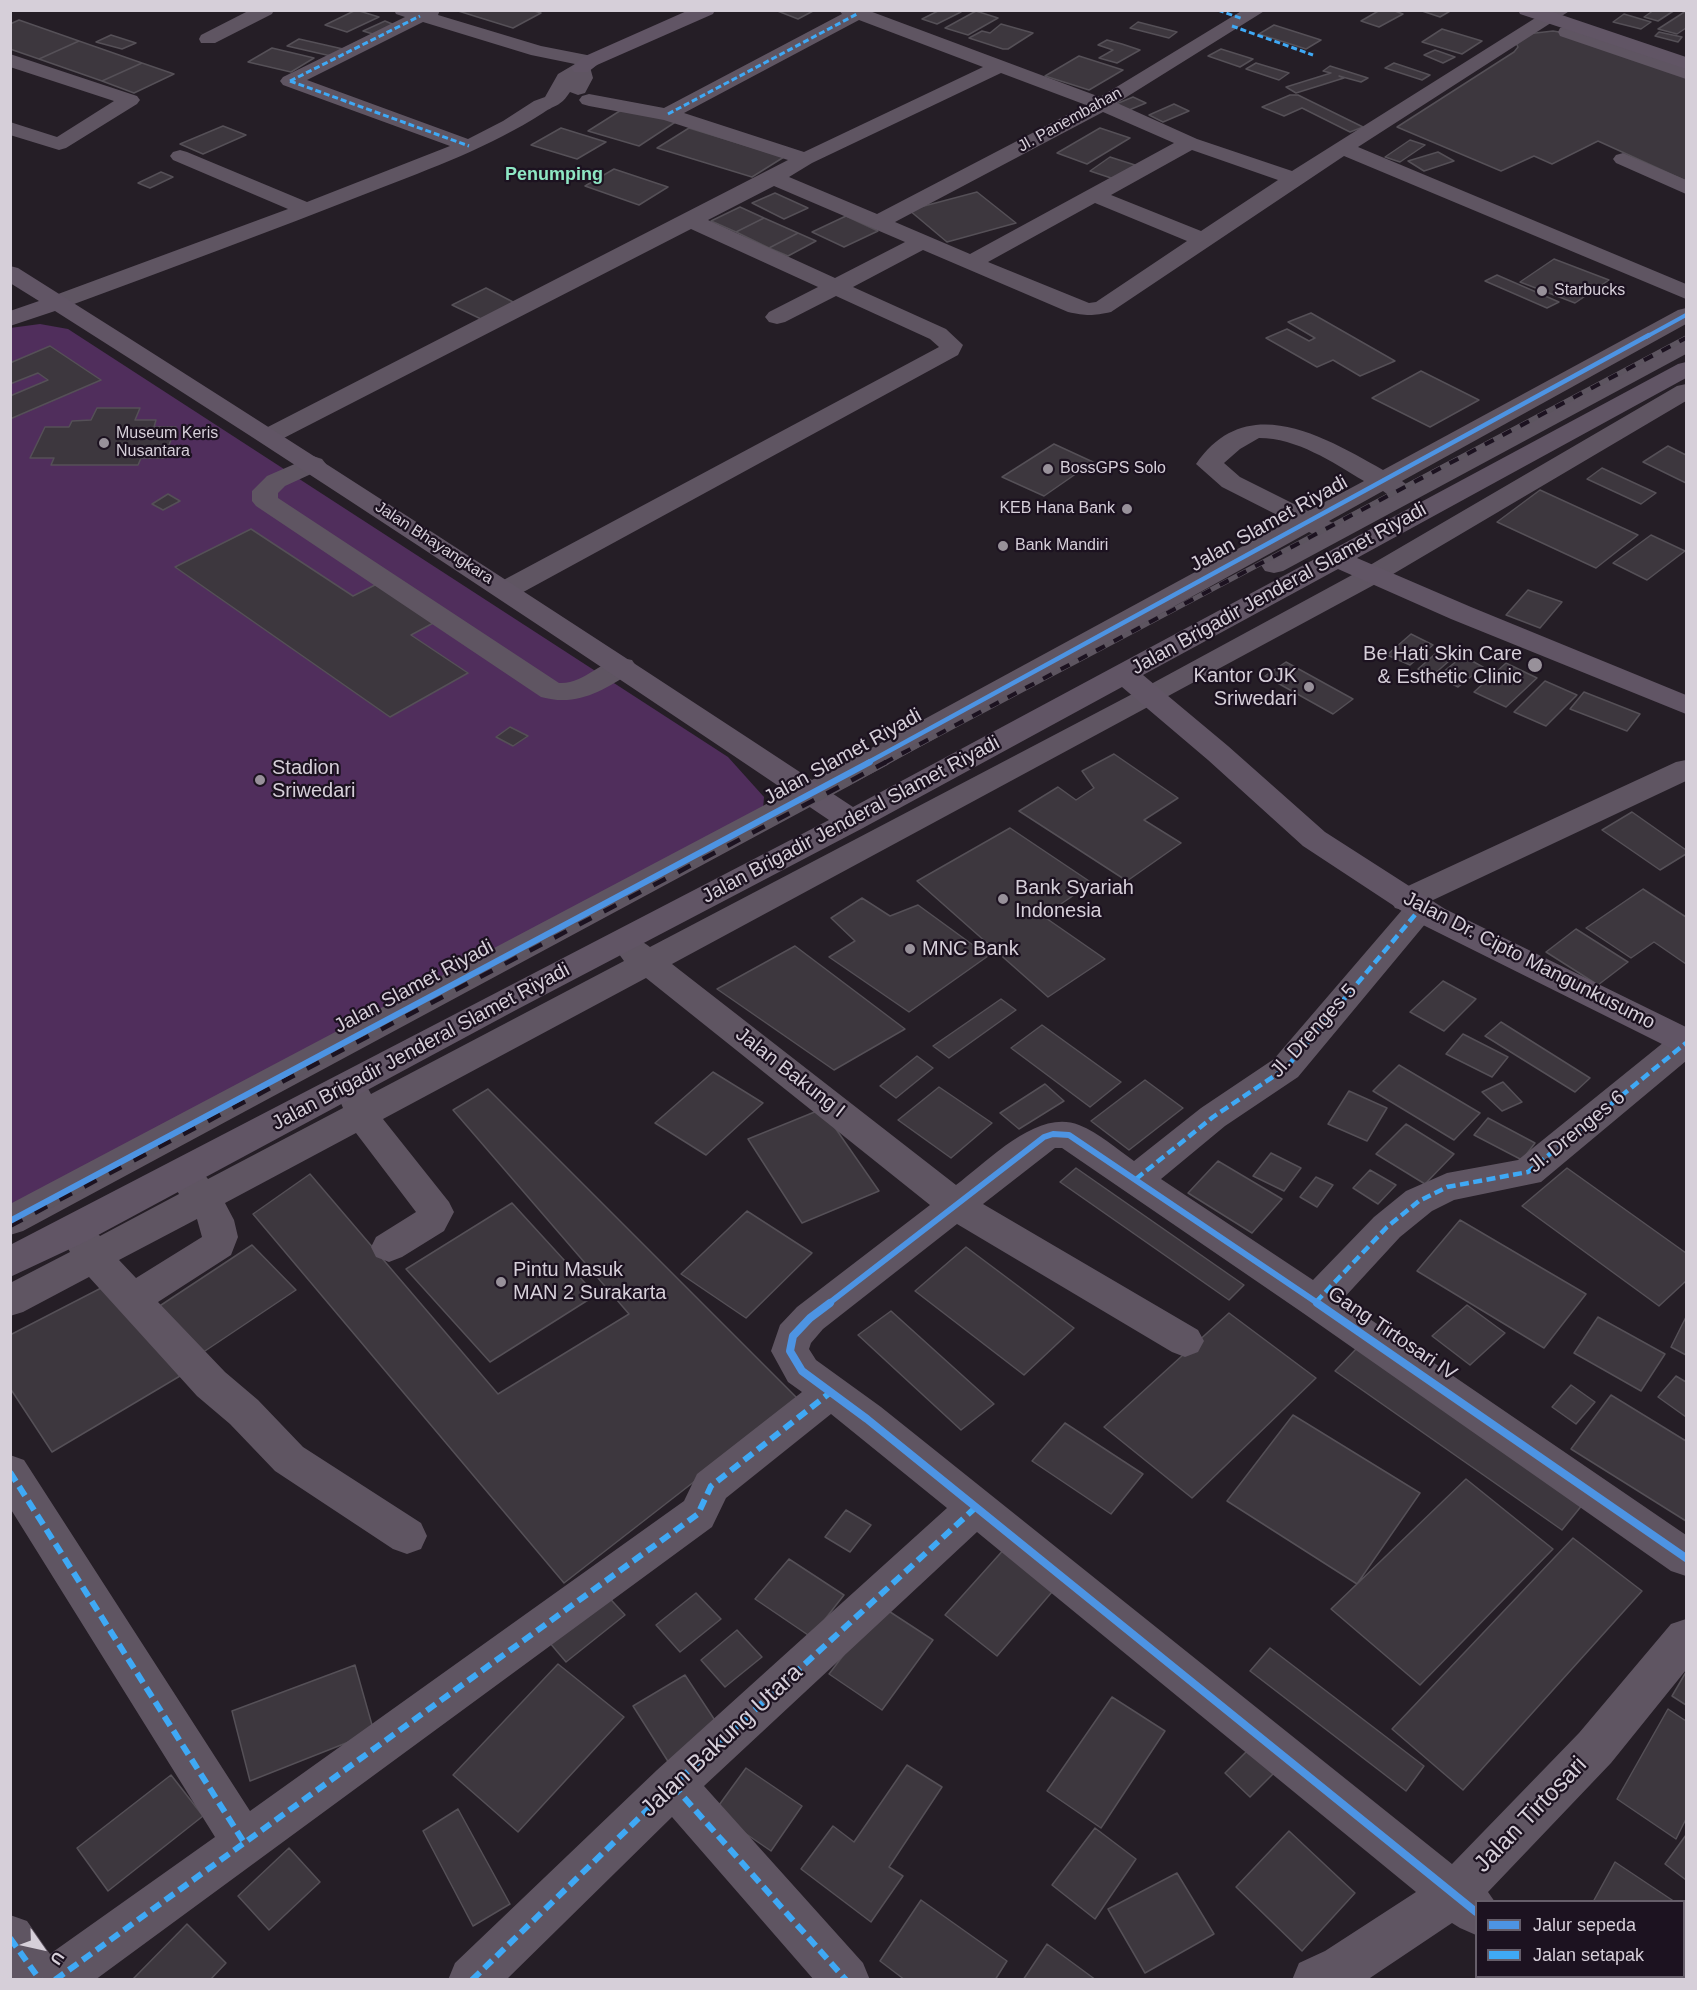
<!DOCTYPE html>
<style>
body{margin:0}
#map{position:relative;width:1697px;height:1990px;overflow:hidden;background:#251e26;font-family:Arial,sans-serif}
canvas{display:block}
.frame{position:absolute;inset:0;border:12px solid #d6cfd9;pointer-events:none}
.legend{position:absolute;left:1475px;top:1900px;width:210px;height:78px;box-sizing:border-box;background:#1c1220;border:2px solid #665e6a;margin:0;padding:8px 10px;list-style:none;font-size:18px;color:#d6cfd9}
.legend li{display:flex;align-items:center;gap:12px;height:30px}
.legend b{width:30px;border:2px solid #665e6a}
.north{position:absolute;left:12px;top:1918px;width:60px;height:60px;-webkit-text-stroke:4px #1c1220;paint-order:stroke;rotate:124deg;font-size:16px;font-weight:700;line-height:24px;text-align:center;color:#d6cfd9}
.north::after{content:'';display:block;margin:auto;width:21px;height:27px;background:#d6cfd9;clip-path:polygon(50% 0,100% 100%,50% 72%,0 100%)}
</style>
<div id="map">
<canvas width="1697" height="1990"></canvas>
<div class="frame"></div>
<ul class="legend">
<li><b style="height:8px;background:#4d94e3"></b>Jalur sepeda</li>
<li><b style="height:8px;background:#3fa9f5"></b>Jalan setapak</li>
</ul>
<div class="north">U</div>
</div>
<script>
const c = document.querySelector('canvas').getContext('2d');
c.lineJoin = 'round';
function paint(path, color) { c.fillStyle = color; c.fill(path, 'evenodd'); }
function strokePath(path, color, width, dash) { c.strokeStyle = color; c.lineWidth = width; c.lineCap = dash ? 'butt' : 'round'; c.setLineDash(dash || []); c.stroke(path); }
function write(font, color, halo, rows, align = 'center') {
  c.font = font + ' Arial,sans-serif'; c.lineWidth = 4.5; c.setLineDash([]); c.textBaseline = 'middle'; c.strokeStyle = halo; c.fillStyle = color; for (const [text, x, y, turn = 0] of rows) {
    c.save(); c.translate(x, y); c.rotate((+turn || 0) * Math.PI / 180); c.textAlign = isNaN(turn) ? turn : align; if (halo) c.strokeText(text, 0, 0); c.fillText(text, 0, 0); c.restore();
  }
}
const green = new Path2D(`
 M40 324 68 329 728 757 764 797 763 809 11 1207 10 328Z`);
const building = new Path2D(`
 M356 10 379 17 347 32 325 25Z
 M455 10H531L541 13 513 28Z
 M775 10H815L798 19Z
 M940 10H957L961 12 937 24 922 19Z
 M1380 10H1392L1403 14 1379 27 1361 21Z
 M1419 10H1452L1440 17Z
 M1654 10H1675L1658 21 1644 17Z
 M976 11 998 18 968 35 945 28Z
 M1686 11V28L1677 34 1658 29Z
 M1624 14 1651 22 1641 29 1613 22Z
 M19 20 79 41 39 59 10 49V24Z
 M385 21 397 26 376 35 363 31Z
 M1138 22 1177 32 1169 38 1130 28Z
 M1001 24 1033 33 1008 49H1003L969 38 982 31 990 33Z
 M1274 25 1321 40 1306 49 1259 34Z
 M1442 29 1482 41 1462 54 1422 42Z
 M1553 31 1565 33 1686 76V181L1598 141 1552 164 1534 156 1501 171 1397 127 1514 52 1518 47 1516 43 1527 34Z
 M1659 32 1682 37 1678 42 1655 36Z
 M111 35 136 43 122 49 96 42Z
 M299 39 343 49 331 56 287 46Z
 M1107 40 1122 44 1140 50 1117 63 1099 58 1113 50 1098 45Z
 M79 41 142 63 102 81 39 59Z
 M272 48 314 58 291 72 248 62Z
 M1221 49 1253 59 1240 67 1208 56Z
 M1435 50 1455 57 1443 63 1424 55Z
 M1079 56 1123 70 1089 90 1045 76Z
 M142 63 174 74 134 93 102 81Z
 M1256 63 1289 73 1279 80 1246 69Z
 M1394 63 1430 75 1422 80 1385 68Z
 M1330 66 1368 78 1361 82 1339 76 1344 78 1296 93 1286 87 1331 73 1323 71Z
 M1290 95H1298L1363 127 1350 132 1302 108 1284 116 1262 107Z
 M1133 97 1146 103 1129 110 1116 104Z
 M1174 104 1189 111 1163 122 1149 115Z
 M626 107 677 121 639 146 588 131Z
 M223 126 246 135 203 154 180 144Z
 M561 128 606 142 577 159 531 145Z
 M689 128 784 157 752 177 657 148Z
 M1100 128 1130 138 1087 164 1057 153Z
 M1410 140 1425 145 1400 162 1385 157Z
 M1438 152 1454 161 1424 171 1408 161Z
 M1110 157 1138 166 1117 180 1090 171Z
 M614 169 668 187 639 205 585 186Z
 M161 172 173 177 150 188 138 183Z
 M977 192 1016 223 947 242 909 210Z
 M775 193 808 208 784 219 752 203Z
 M740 207 764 218 736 232 711 221Z
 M846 216 878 231 844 247 812 232Z
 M764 218 798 233 769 248 736 232Z
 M798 233 816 241 788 256 769 248Z
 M1554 259 1609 280 1575 303 1520 282Z
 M1497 275 1559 302 1547 308 1485 281Z
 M486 288 515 303 481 319 452 305Z
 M1311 313 1395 361 1360 376 1333 360 1317 367 1266 338 1287 329 1309 341 1315 338 1288 322Z
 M50 346 101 380 10 419V396L48 380 38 373 10 384V363Z
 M1421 371 1479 400 1430 427 1372 398Z
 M97 408H140L135 420H156L154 427H176L164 458H141L138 465H51L54 458H30L45 427H69L72 421 91 420Z
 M1054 444 1093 462 1044 496 1002 477Z
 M1668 446 1686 455V483L1643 462Z
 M1602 468 1656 493 1641 504 1587 479Z
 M1540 490 1638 535 1596 568 1497 522Z
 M168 494 180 501 163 510 152 504Z
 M251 529 353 596 379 583 437 621 411 635 468 673 390 717 175 567Z
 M1651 535 1685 551 1647 580 1613 563Z
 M1528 590 1562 602 1540 628 1506 615Z
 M1411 634 1433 645 1410 665 1387 655Z
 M1443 647 1457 654 1432 676 1418 669Z
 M1463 656 1483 667 1458 687 1438 676Z
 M1286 662 1353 699 1333 714 1265 676Z
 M1506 663 1537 678 1506 707 1474 692Z
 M1545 681 1577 695 1546 726 1514 712Z
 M1584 692 1640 714 1627 731 1570 709Z
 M510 727 528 736 513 746 496 737Z
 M1114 754 1178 798 1144 820 1181 843 1127 881 1019 811 1058 787 1076 800 1094 788 1082 771Z
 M1632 812 1686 850V854L1660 870 1602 830Z
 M1010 828 1092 883 1043 916 1105 959 1048 997 917 881Z
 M1643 889 1686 917V964L1654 942 1631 958 1586 928Z
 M862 898 890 916 918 905 988 956 909 1012 829 957 855 941 831 918Z
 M1576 929 1628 962 1598 985 1546 952Z
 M795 946 905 1029 834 1070 717 989Z
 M1443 981 1476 999 1444 1031 1410 1012Z
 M1001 999 1016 1010 949 1058 933 1046Z
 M1501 1022 1590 1078 1575 1092 1485 1036Z
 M1042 1025 1121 1082 1090 1107 1011 1048Z
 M1463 1034 1508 1057 1492 1077 1446 1054Z
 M917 1056 933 1068 896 1098 880 1086Z
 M1399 1065 1480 1113 1454 1140 1373 1091Z
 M713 1072 763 1103 706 1155 655 1123Z
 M1145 1080 1183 1108 1129 1150 1091 1121Z
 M1503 1082 1522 1102 1502 1111 1482 1092Z
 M1045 1084 1064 1101 1019 1129 1000 1113Z
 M939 1087 992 1123 951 1158 898 1120Z
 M488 1089 799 1400 564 1583 253 1214 310 1174 498 1394 629 1314 453 1110Z
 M1349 1091 1387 1108 1367 1141 1328 1124Z
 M822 1109 879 1191 802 1223 748 1139Z
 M1488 1118 1535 1143 1522 1160 1474 1135Z
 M1406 1124 1454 1154 1425 1184 1376 1154Z
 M1271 1153 1301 1168 1284 1191 1253 1176Z
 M1218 1161 1282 1199 1252 1233 1188 1193Z
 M1076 1168 1244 1285 1229 1300 1060 1182Z
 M1567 1168 1686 1253V1281L1659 1306 1522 1206Z
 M1370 1170 1396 1185 1378 1204 1353 1188Z
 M1316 1177 1333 1185 1317 1207 1300 1197Z
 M512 1203 596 1295 490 1362 406 1269Z
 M747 1211 812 1253 746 1318 681 1274Z
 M1460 1220 1586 1294 1544 1348 1417 1271Z
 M252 1245 296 1290 196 1357 152 1311Z
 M966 1247 1074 1328 1024 1375 915 1291Z
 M105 1286 180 1376 52 1452 10 1388V1335Z
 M1467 1305 1505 1333 1470 1365 1432 1336Z
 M891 1311 994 1404 961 1430 858 1335Z
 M1229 1313 1316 1378 1192 1498 1104 1427Z
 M1598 1317 1665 1354 1641 1391 1574 1353Z
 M1686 1317V1355L1671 1347Z
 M1357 1348 1583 1504 1562 1530 1335 1371Z
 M1676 1376 1686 1382V1417L1658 1397Z
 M1571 1385 1595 1402 1576 1424 1552 1407Z
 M1611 1395 1686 1441V1521L1571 1449Z
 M1293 1415 1420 1493 1357 1584 1227 1501Z
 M1065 1423 1143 1474 1111 1514 1032 1461Z
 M1466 1479 1553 1549 1420 1685 1331 1609Z
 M846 1510 871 1525 850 1552 825 1537Z
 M1573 1538 1642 1591 1463 1790 1392 1729Z
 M1006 1547 1058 1585 997 1656 945 1615Z
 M789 1559 844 1595 811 1637 755 1599Z
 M603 1591 625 1615 566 1662 544 1636Z
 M696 1593 721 1619 680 1652 656 1625Z
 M881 1606 933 1640 882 1710 829 1674Z
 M737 1630 762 1657 725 1687 701 1660Z
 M1270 1648 1424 1766 1406 1791 1250 1671Z
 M558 1664 624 1717 518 1832 453 1775Z
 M355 1665 374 1732 250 1781 232 1711Z
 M1686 1672V1705L1672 1696Z
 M685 1675 722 1731 669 1763 633 1706Z
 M1112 1697 1165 1731 1101 1828 1047 1791Z
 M1668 1709 1686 1721V1819L1676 1839 1617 1799Z
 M1252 1746 1277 1770 1250 1797 1225 1773Z
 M907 1765 942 1787 889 1867 903 1876 871 1922 801 1869 833 1826 854 1842Z
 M746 1768 802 1806 771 1851 714 1812Z
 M171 1775 203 1816 108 1891 77 1848Z
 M458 1809 510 1904 473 1926 423 1831Z
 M1095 1828 1136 1859 1095 1919 1052 1885Z
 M1289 1831 1355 1893 1302 1951 1236 1887Z
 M1686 1835V1880L1665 1864Z
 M289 1848 320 1882 269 1930 238 1896Z
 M1615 1862 1675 1902H1593Z
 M1177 1873 1214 1934 1145 1973 1108 1909Z
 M921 1900 1007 1961 995 1980H905L880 1961Z
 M1684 1907 1686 1909V1978L1684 1976Z
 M187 1924 226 1963 210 1980H132Z
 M1047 1944 1096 1980H1023Z
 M1584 1976H1655L1659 1980H1583Z`);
const minor = new Path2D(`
 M250 10H274L272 14 215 43H201L199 39 201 35Z
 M394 10H440L438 15 541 46 597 57 600 61 597 65 590 67 593 78 585 93 578 95 570 92C560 107 558 103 543 113 490 147 432 168 373 191 271 231 169 269 66 307L58 309 50 307 47 302 50 297 288 209 173 160 170 156 173 152 180 150 187 152 307 202 450 146 283 85 280 81 283 77 405 17 396 14ZM423 22 531 55 575 64 558 74 545 97 534 101 503 121 468 139 307 80Z
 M839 10H867L1100 97 1243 10H1266L1117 103 1197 139 1292 171 1548 10H1571L1358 147 1686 284V299L1344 156 1111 312C1093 316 1086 316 1068 312L923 250 853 287 946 329 963 345 958 355 516 596 506 598 496 596 492 590 496 584 939 347 930 339 836 296 785 322 777 324 769 322 765 317 769 312 818 287 691 229 278 441 269 443 260 441 257 436 260 431 788 160 664 120 589 106 582 104 579 100 582 96 589 94 664 108 842 14ZM859 20 983 67 804 152 684 113ZM1001 73 1086 105 877 214 789 177 812 163ZM1103 112 1174 143 970 254 895 222ZM1192 150 1278 180 1201 231 1111 195ZM774 186 905 242 835 278 708 220ZM1095 203 1187 241 1096 302 1089 303 988 262Z
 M1567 26 1686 67V79L1560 36 1558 32 1560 28Z
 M10 54 137 96 140 100 137 104 66 148 59 150 10 135V122L57 137 114 101 10 67Z
 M1623 153 1686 180V194L1616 163 1613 159 1616 155Z
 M1686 308V324L1402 481 1406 484 1678 340 1686 338V354L1283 571 1274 573 1265 571 1261 565 1265 559 1313 534 1309 532 849 786 23 1231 10 1235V1204L827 772 1289 521 1222 487 1196 464C1247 390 1324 437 1383 470L1678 310ZM1259 438C1297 438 1332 462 1364 481L1308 511 1240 477 1224 463 1240 449ZM1383 491 1387 494 1333 523 1329 521Z
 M1686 384V401L1383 580 672 964 956 1185C988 1161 1038 1108 1079 1125 1099 1133 1117 1149 1134 1161L1201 1108 1274 1059 1402 910 1395 908 1390 900 1395 892 1676 762 1686 760V781L1431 901 1436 909 1431 917 1298 1077 1225 1126 1161 1179 1313 1280 1374 1217 1406 1191 1447 1173 1518 1160 1674 1034 1686 1031V1061L1541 1182 1454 1200 1432 1211 1400 1237 1342 1300 1686 1535V1576L1671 1571 1303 1313 1062 1148H1055L983 1204 1198 1330 1204 1341 1198 1352 1185 1357 1172 1352 957 1224 823 1329 811 1343 809 1349 816 1360 881 1407 1452 1864 1579 1733 1671 1624 1686 1619V1670L1611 1763 1488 1892 1495 1902H1476V1935L1460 1928 1452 1923 1367 1980H1292L1299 1963 1325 1951 1416 1892 977 1532 704 1786 863 1963 870 1980H814L672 1817 506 1980H448L455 1963 657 1770 947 1508 831 1414 726 1498 712 1527 95 1980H11L10 1915 27 1921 50 1954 215 1837 10 1508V1455L24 1460 250 1811 684 1501 697 1474 802 1392 788 1382 771 1351 780 1325 797 1307 930 1205 646 978 383 1119 449 1202 454 1212 444 1231 402 1257 389 1262 376 1257 371 1247 376 1237 416 1212 356 1133 225 1203 234 1220 238 1237 231 1255 158 1302 225 1372 258 1400 303 1447 421 1523 427 1536 421 1549 407 1554 393 1549 275 1471 230 1424 197 1396 89 1277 23 1312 10 1316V1283L70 1252 63 1239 68 1229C82 1224 90 1224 100 1236L179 1194 171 1181 176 1171C190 1167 199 1167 208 1179L343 1108 337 1094 342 1085 354 1081 366 1085 371 1094 624 961 616 950 621 942C633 938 640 939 650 947L1140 690 1365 568 1677 386ZM197 1219 202 1237 136 1278 119 1260Z
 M313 456 322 459 326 464 322 469 285 486 278 493V498L559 683C587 685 604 653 632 660L636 666 632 672C602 691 577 707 541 697L256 506 252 501V491L267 476Z
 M1525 1976H1575L1577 1980H1527Z`);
const major = new Path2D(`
 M689 10H715L713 14 597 65 588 72H574L571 68 583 57Z
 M1518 10H1547L1686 57V69L1520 14Z
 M10 266 18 268C298 444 577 625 853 807L1678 364 1686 362V378L1357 558 1471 607 1686 695V714L1451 619 1338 569 1143 675 1228 746 1325 832 1445 909 1686 1027V1053L1674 1050 1423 925 1303 846 1208 760 1122 687 863 828 516 1010 87 1241 10 1277V1245L829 820C573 647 316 476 55 311L10 326V311L39 301 10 283Z`);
const railFar1 = new Path2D(`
 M884 763 1686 338`);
const rail = new Path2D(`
 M10 1226 886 762`);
const quietFar2 = new Path2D(`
 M1218 10 1243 19
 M1232 26 1313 55
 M290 81 469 146
 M290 81 420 16
 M668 114 857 14`);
const quietFar1 = new Path2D(`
 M1136 1179 1213 1117 1286 1068 1420 909
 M1316 1302 1387 1227 1419 1201 1447 1187 1528 1172 1686 1043`);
const quiet = new Path2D(`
 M10 1472 245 1844
 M673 1785 846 1980
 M10 1938 40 1980
 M1549 1976 1553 1980
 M55 1980 698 1514 711 1486 831 1392
 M472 1980 673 1785 976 1507`);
const cyclewayFar3 = new Path2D(`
 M1646 337 1686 315`);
const cyclewayFar2 = new Path2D(`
 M867 763 1649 335`);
const cyclewayFar1 = new Path2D(`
 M10 1221 870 762
 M828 1304 1044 1137 1053 1134 1069 1135 1319 1304`);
const cycleway = new Path2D(`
 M830 1303 810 1318 793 1336 790 1351 802 1371 867 1419 1476 1912
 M1317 1303 1686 1558`);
const markers = [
 [1542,291,6,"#98919a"],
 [104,443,6,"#98919a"],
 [1048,469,6,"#98919a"],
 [1127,509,6,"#98919a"],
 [1003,546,6,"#98919a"],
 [1535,665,8,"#98919a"],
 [1309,687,6,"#98919a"],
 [260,780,6,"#98919a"],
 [1003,899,6,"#98919a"],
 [910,949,6,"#98919a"],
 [501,1282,6,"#98919a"]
];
const farStreetnames = [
 ["Jl. Panembahan",1070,120,-29],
 ["Jalan Bhayangkara",434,543,33]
];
const farPoinames = [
 ["Starbucks",1554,291],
 ["Museum Keris",116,434],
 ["Nusantara",116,452],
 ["BossGPS Solo",1060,469],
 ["KEB Hana Bank",1115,509,"right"],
 ["Bank Mandiri",1015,546]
];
const farQuarternames = [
 ["Penumping",554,175]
];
const streetNames = [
 ["Jalan Slamet Riyadi",1269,524,-29],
 ["Jalan Brigadir Jenderal Slamet Riyadi",1279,589,-29],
 ["Jalan Slamet Riyadi",843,757,-29],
 ["Jalan Brigadir Jenderal Slamet Riyadi",851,820,-28],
 ["Jalan Dr. Cipto Mangunkusumo",1529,961,27],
 ["Jalan Slamet Riyadi",414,987,-28],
 ["Jl. Drenges 5",1314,1031,-48],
 ["Jalan Brigadir Jenderal Slamet Riyadi",421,1047,-28],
 ["Jalan Bakung I",790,1073,38],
 ["Jl. Drenges 6",1577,1132,-39],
 ["Gang Tirtosari IV",1392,1334,34]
];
const poiNames = [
 ["Be Hati Skin Care",1522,654,"right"],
 ["& Esthetic Clinic",1522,677,"right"],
 ["Kantor OJK",1297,676,"right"],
 ["Sriwedari",1297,699,"right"],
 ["Stadion",272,768],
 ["Sriwedari",272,791],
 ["Bank Syariah",1015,888],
 ["Indonesia",1015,911],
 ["MNC Bank",922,949],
 ["Pintu Masuk",513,1270],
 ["MAN 2 Surakarta",513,1293]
];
const nearStreetnames = [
 ["Jalan Bakung Utara",722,1741,-43],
 ["Jalan Tirtosari",1531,1815,-46]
];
paint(green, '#502e5c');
paint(building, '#3d373e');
strokePath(building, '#555057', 1.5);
paint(minor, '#5f5562');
paint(major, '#615565');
strokePath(railFar1, '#5d5560', 5);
strokePath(rail, '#5d5560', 7);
strokePath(railFar1, '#1c1220', 4, [10]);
strokePath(rail, '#1c1220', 4.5, [14]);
strokePath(quietFar2, '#3fa9f5', 3, [6, 3]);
strokePath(quietFar1, '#3fa9f5', 4.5, [9, 4.5]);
strokePath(quiet, '#3fa9f5', 6, [11, 6]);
strokePath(cyclewayFar3, '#4d94e3', 4);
strokePath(cyclewayFar2, '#4d94e3', 4.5);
strokePath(cyclewayFar1, '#4d94e3', 6);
strokePath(cycleway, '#4d94e3', 8);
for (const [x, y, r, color] of markers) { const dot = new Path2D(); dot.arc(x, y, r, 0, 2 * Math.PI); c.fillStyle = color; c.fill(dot); strokePath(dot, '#1c1220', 2); }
write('16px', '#d6cfd9', '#1c1220', farStreetnames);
write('16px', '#d6cfd9', '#1c1220', farPoinames, 'left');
write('bold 18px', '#8ee7c4', '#1c1220', farQuarternames);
write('20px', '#d6cfd9', '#1c1220', streetNames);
write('20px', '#d6cfd9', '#1c1220', poiNames, 'left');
write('24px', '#d6cfd9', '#1c1220', nearStreetnames);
</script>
